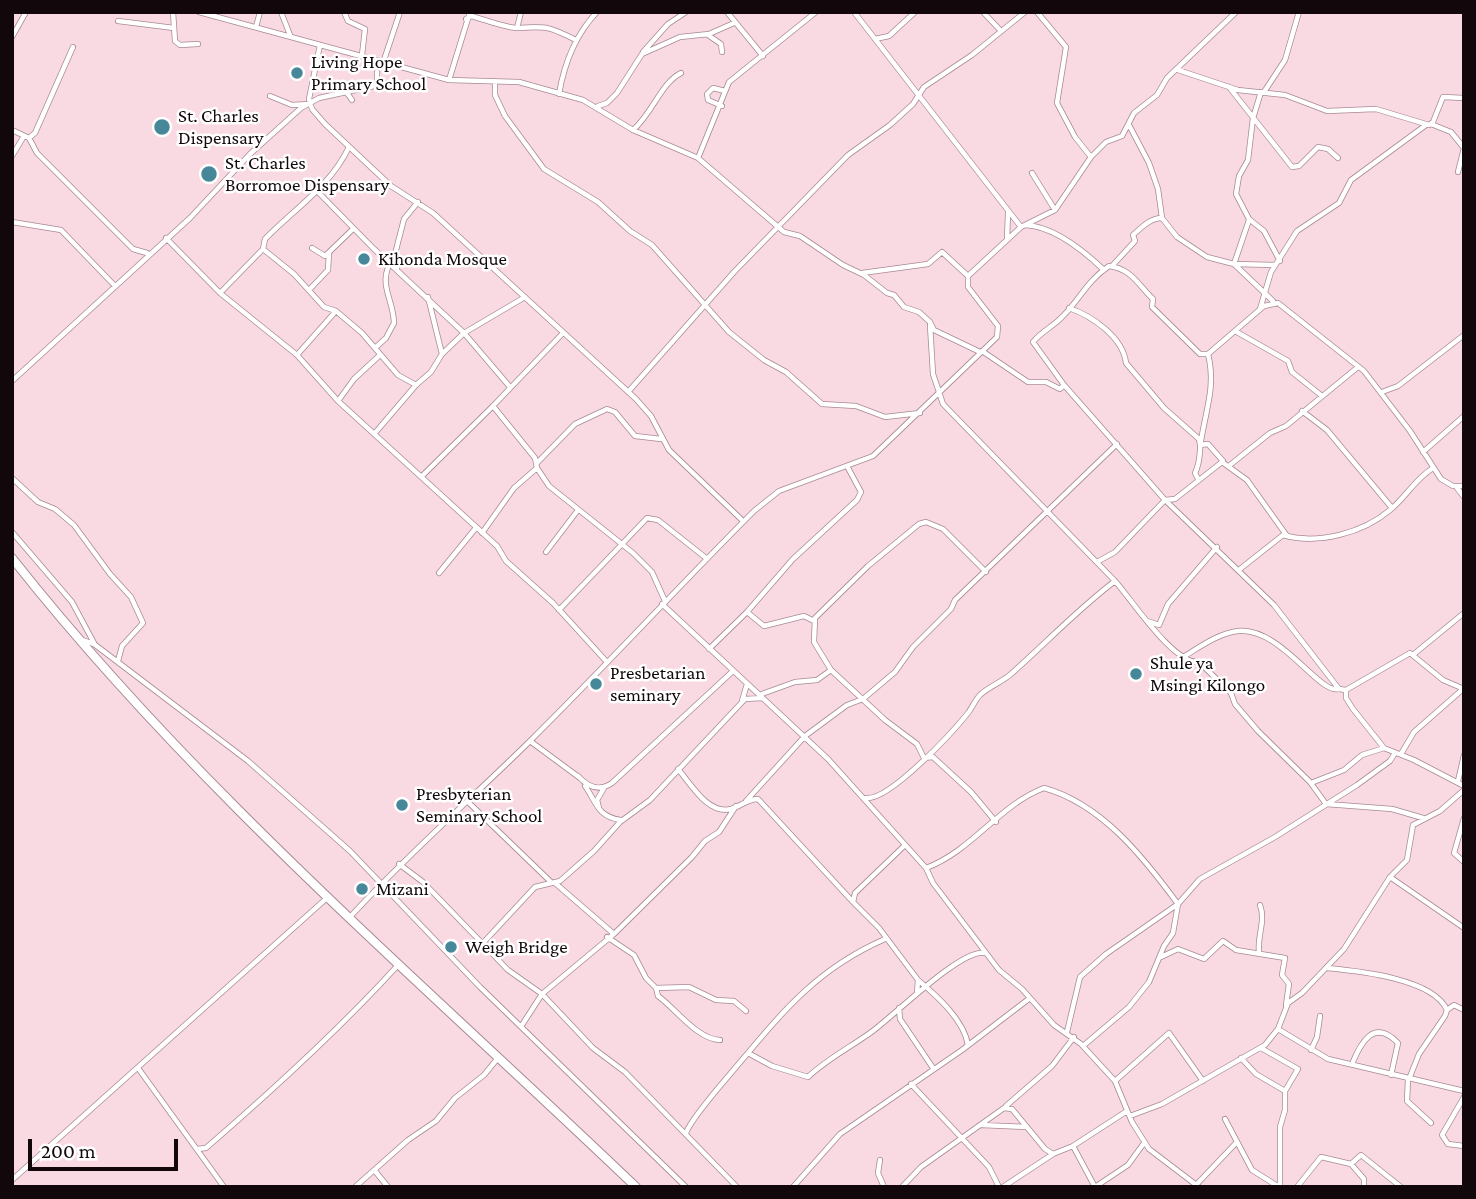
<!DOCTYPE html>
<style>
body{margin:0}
#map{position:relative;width:1476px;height:1199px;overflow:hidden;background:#fadae2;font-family:"Crimson Pro",serif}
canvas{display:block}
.frame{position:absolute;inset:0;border:14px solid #12080b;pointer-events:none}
.scale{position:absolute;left:28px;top:1139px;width:150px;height:32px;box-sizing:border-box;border:4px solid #12080b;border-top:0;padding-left:9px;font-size:21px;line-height:24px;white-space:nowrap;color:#12080b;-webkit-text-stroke:5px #fff;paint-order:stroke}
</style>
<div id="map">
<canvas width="1476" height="1199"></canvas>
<div class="frame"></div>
<div class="scale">200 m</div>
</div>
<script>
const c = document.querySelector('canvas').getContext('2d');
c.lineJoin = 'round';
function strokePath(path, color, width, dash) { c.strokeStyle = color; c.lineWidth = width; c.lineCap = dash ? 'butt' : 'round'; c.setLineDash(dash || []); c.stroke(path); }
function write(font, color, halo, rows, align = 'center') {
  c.font = font + ' "Crimson Pro",serif'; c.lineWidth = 5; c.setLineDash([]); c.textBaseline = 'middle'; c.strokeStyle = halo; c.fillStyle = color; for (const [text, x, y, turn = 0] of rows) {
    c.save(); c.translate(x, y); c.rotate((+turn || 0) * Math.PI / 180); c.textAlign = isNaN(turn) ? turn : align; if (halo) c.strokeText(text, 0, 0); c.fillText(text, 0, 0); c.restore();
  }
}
const street = new Path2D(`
 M173 12 175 41 180 45 198 44
 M199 12 449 80 519 82 583 100 633 130 698 158 784 232 800 236 843 265 864 275 887 293 894 295 904 307 919 312 930 322 934 330 980 352
 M281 12 290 35
 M344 12 348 21 365 29 362 55
 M727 12 763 56
 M854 12 1021 227
 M983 12 1001 31
 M1037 12 1066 47 1057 103 1075 137 1091 157
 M466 19 471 16C483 19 509 29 519 28 547 26 550 27 576 40
 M118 21 174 28
 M256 27 260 12
 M517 28 521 12
 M708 35 721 44 722 52
 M12 37 26 12
 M875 39 889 36 915 12
 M320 45 309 99 312 109 325 124 391 186 433 213 636 399 651 416 669 450 743 521
 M643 52 668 24 686 12
 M384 60 400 12
 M1178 70 1238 90 1285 95 1327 111 1376 109 1429 125 1433 122 1443 97 1464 98
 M449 80 470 12
 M495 82V95L505 116 544 169 598 202 630 231 652 245 729 332 764 360 786 372 822 404 856 406 885 417 920 413
 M377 86V72
 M1229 87 1292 167 1299 166 1318 147 1328 149 1338 158
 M1261 92 1253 118 1248 160 1239 176 1236 194 1249 219 1264 231 1280 261
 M1264 92 1285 60 1299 12
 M347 93 352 100
 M559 94C564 65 576 34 597 12
 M270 96 292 105 309 104
 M598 106 607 103 617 93 642 54 680 37 709 34 734 23
 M722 106 708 100 707 94 713 88 725 91
 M1431 124 1451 132 1464 148
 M1129 125 1149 163 1158 189 1162 218
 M12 130 29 138 35 133 73 47
 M633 130C652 114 661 83 681 73
 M29 138 37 153 133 249 147 253
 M349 147C330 187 295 208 265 239L263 249 294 274 324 307 336 311 362 333 398 375 416 385
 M12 156 24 136
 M698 158 729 82 816 12
 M1458 172 1464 148
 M1032 173 1055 210
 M318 192 373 248 464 333 510 387
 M1249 220 1234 264 1275 265
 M12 222 61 230 115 286
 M1025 225C1054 226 1084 251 1104 270
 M166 238 220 293 297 355 338 401 497 546 506 561 553 603 606 661
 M1007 239 1008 213
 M312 248 325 256 353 229
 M1112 266 1135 241 1133 235C1141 228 1150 218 1162 218L1177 237 1207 257 1234 264 1273 301
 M397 270 395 254 404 219 418 202
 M862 273 928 264 942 252 968 276
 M309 290 328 270 329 253
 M220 293 263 249
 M428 297 442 354
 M1069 308C1092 316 1123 337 1126 363L1164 408 1199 439 1200 445 1208 444 1223 461
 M1260 309 1271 272 1297 231 1339 203 1351 180 1426 125
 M930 325 933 374 943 404 1115 581C1132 600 1173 664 1199 662L1231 693 1235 704 1258 731 1310 782 1326 804 1392 809 1423 818
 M1235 331 1288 361 1292 372 1322 396
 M563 333 493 406 535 458 537 468 549 486 633 553 652 572 665 601
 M375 348 386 338 394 323C393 295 375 284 395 254
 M982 351 1028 382H1046L1060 389 1064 385
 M297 355 336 311
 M12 381 190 218 250 154 301 108 319 98 388 83
 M628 392 734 272 848 155 890 125 913 104 924 87 972 55 1025 12
 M1382 392 1398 386 1464 335
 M338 401 354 379 380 355
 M1302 411 1327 430 1392 508
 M375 433 416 385 431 372 442 354 464 333 525 297
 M1423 452 1464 416
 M537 463 575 424 607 409 615 412 635 436 661 439
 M1230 465 1270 433 1286 426 1358 367
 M421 477 493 406
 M12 478 38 502 55 509 74 525 110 574 131 597 143 623 122 646 118 661
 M1198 479 1195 473C1201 461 1199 453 1201 441 1206 409 1216 386 1208 354
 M1464 486H1453L1441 479 1410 431 1364 371 1278 303 1264 306 1208 354H1200L1152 307 1153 299C1138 285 1132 269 1109 266 1086 282 1081 298 1063 316 1054 326 1042 331 1033 342L1064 385 1165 500 1274 605 1339 689 1346 690V698L1353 709 1384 748 1414 760 1464 786
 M1457 488 1464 497
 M12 532 72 602 94 643
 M482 533 514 488 537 468
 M546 552 578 510
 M1097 562 1115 552 1165 500 1175 499 1222 462 1247 480 1287 536
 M1240 569 1283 535C1318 545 1363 533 1390 510 1406 497 1415 479 1433 468
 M986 572 943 529 926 522 919 524 868 566 815 618 814 642 831 670 885 720 917 744 924 758 933 757 971 792 996 822
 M439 573 475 529
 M662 604 828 759 926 868 933 883 999 970 1022 989 1054 1025 1081 1044 1115 1081 1132 1122 1149 1149 1199 1187
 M559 610 647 518 658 520 706 558
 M747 612 764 626 804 616 814 621
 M1147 621 1159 625 1168 604 1217 547
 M82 640 94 644 248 761 350 851 480 987 686 1187
 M709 649 747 612 793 559 857 500 861 492 847 466
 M1414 654 1464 613
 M1183 657C1200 647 1219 633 1238 631 1281 627 1319 695 1339 689
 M1346 690 1410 653 1443 680 1464 689
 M759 695 795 682 817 680 831 670
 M742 701 747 684
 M530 741 580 778
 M1401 754 1414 732 1463 689
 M678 769C691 784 708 815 731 809 741 806 748 799 758 799L853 902
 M578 776C588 787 599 792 612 783L733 671
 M1458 781 1464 755
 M1311 783 1344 770 1362 755 1384 748
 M585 786C596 801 597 817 621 820
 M866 798C889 801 952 733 968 713 972 708 975 700 980 695 988 687 1002 682 1011 674 1046 643 1078 609 1115 581
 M467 801 552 883
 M746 801 805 736 847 705 863 699 895 672 913 647 951 609 955 600 1117 444
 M599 808 597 800 604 788
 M1464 818 1454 853 1464 862
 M903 847 855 893 853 902 879 928 918 980 917 993
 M399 864 423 882 508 970 542 994 593 1048 625 1072 737 1187
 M926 868C972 851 999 805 1044 788 1102 804 1144 858 1178 904L1173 933 1164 946 1149 982 1129 1007 1083 1046
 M1390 877 1464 928
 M555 883 614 934
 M350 917C406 856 469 801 528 743 605 667 678 587 754 511L779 491 873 456 997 337 998 326 968 287V276L1021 227 1055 210 1091 157 1106 142 1122 136 1134 113 1157 95 1167 78 1236 12
 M607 937 634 955 646 978 656 988 689 987 716 1000 734 1001 746 1011
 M483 943 535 887 560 881 594 851 620 822 650 800 745 699 762 698
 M1259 952C1257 936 1266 921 1260 905
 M1161 957 1178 949 1204 959 1223 941 1236 950 1285 958 1282 975 1289 984 1286 1005
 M1326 968C1357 971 1433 978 1447 1010L1445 1016 1419 1054 1409 1079
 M918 980C937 996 964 1020 968 1045
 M656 988 658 996C676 1009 697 1039 720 1040
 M899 1008 900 1019 933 1068
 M1447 1010 1454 1005 1464 1010
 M522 1025 542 994 614 934 692 857 705 841 719 832 736 806
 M1278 1029 1328 1059 1464 1091
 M1067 1032 1080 977 1106 954 1178 904 1200 879 1275 837 1357 785 1390 761 1395 753
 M1261 1048 1298 1069 1285 1091
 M1311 1050 1317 1037 1320 1016
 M748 1053 772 1066 808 1077C827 1059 849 1048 870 1033 892 1018 961 948 985 953
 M1241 1058 1256 1074 1285 1091V1110L1280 1127V1187
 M1352 1064C1361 1042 1374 1018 1398 1043L1391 1075
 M138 1068 224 1187
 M1408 1079 1407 1101 1431 1123
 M1115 1081 1169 1033 1203 1081
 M911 1084 989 1167 999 1187
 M1464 1097 1442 1135 1448 1144 1464 1146
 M1006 1106 1052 1066 1074 1037
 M1130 1116 1162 1104 1265 1045 1278 1029 1288 1003 1302 993 1344 949 1390 877 1407 860 1413 825 1440 811 1464 790
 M1225 1119 1252 1170 1279 1187
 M981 1125 1027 1127
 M686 1133C691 1119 720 1086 731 1073 780 1015 814 970 885 939
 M1073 1146 1095 1187
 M197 1149 206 1148C273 1090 339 1030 399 964
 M880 1160 878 1173 884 1187
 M1351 1164 1364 1179V1187
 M375 1171 388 1187
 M12 1180 328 897
 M1196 1185 1236 1143
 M355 1187 408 1140 436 1121 455 1098 484 1075 498 1058
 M793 1187 840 1134 962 1050 1030 998
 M902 1187 921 1167 1004 1108 1012 1109 1045 1149 1053 1154 1073 1146 1127 1111
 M1003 1187 1053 1154
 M1095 1187 1128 1165 1144 1143
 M1297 1187 1321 1157 1351 1164 1361 1155 1401 1187`);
const highway = new Path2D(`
 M12 558C195 790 423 983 636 1187`);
const markers = [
 [297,73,7,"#47879a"],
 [162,127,9,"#47879a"],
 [209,174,9,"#47879a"],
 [364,259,7,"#47879a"],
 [1136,674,7,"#47879a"],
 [596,684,7,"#47879a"],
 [402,805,7,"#47879a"],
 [362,889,7,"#47879a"],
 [451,947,7,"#47879a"]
];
const poiNames = [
 ["Living Hope",311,62],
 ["Primary School",311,84],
 ["St. Charles",178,116],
 ["Dispensary",178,138],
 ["St. Charles",225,163],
 ["Borromoe Dispensary",225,185],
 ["Kihonda Mosque",378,259],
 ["Shule ya",1150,663],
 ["Msingi Kilongo",1150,685],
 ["Presbetarian",610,673],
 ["seminary",610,695],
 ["Presbyterian",416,794],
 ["Seminary School",416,816],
 ["Mizani",376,889],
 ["Weigh Bridge",465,947]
];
strokePath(street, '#a78992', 6);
strokePath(highway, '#a78992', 10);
strokePath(street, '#fff', 4.5);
strokePath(highway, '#fff', 8);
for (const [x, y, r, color] of markers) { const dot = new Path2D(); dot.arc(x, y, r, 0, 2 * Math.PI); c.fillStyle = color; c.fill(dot); strokePath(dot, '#fff', 2.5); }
write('19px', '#12080b', '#fff', poiNames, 'left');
</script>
